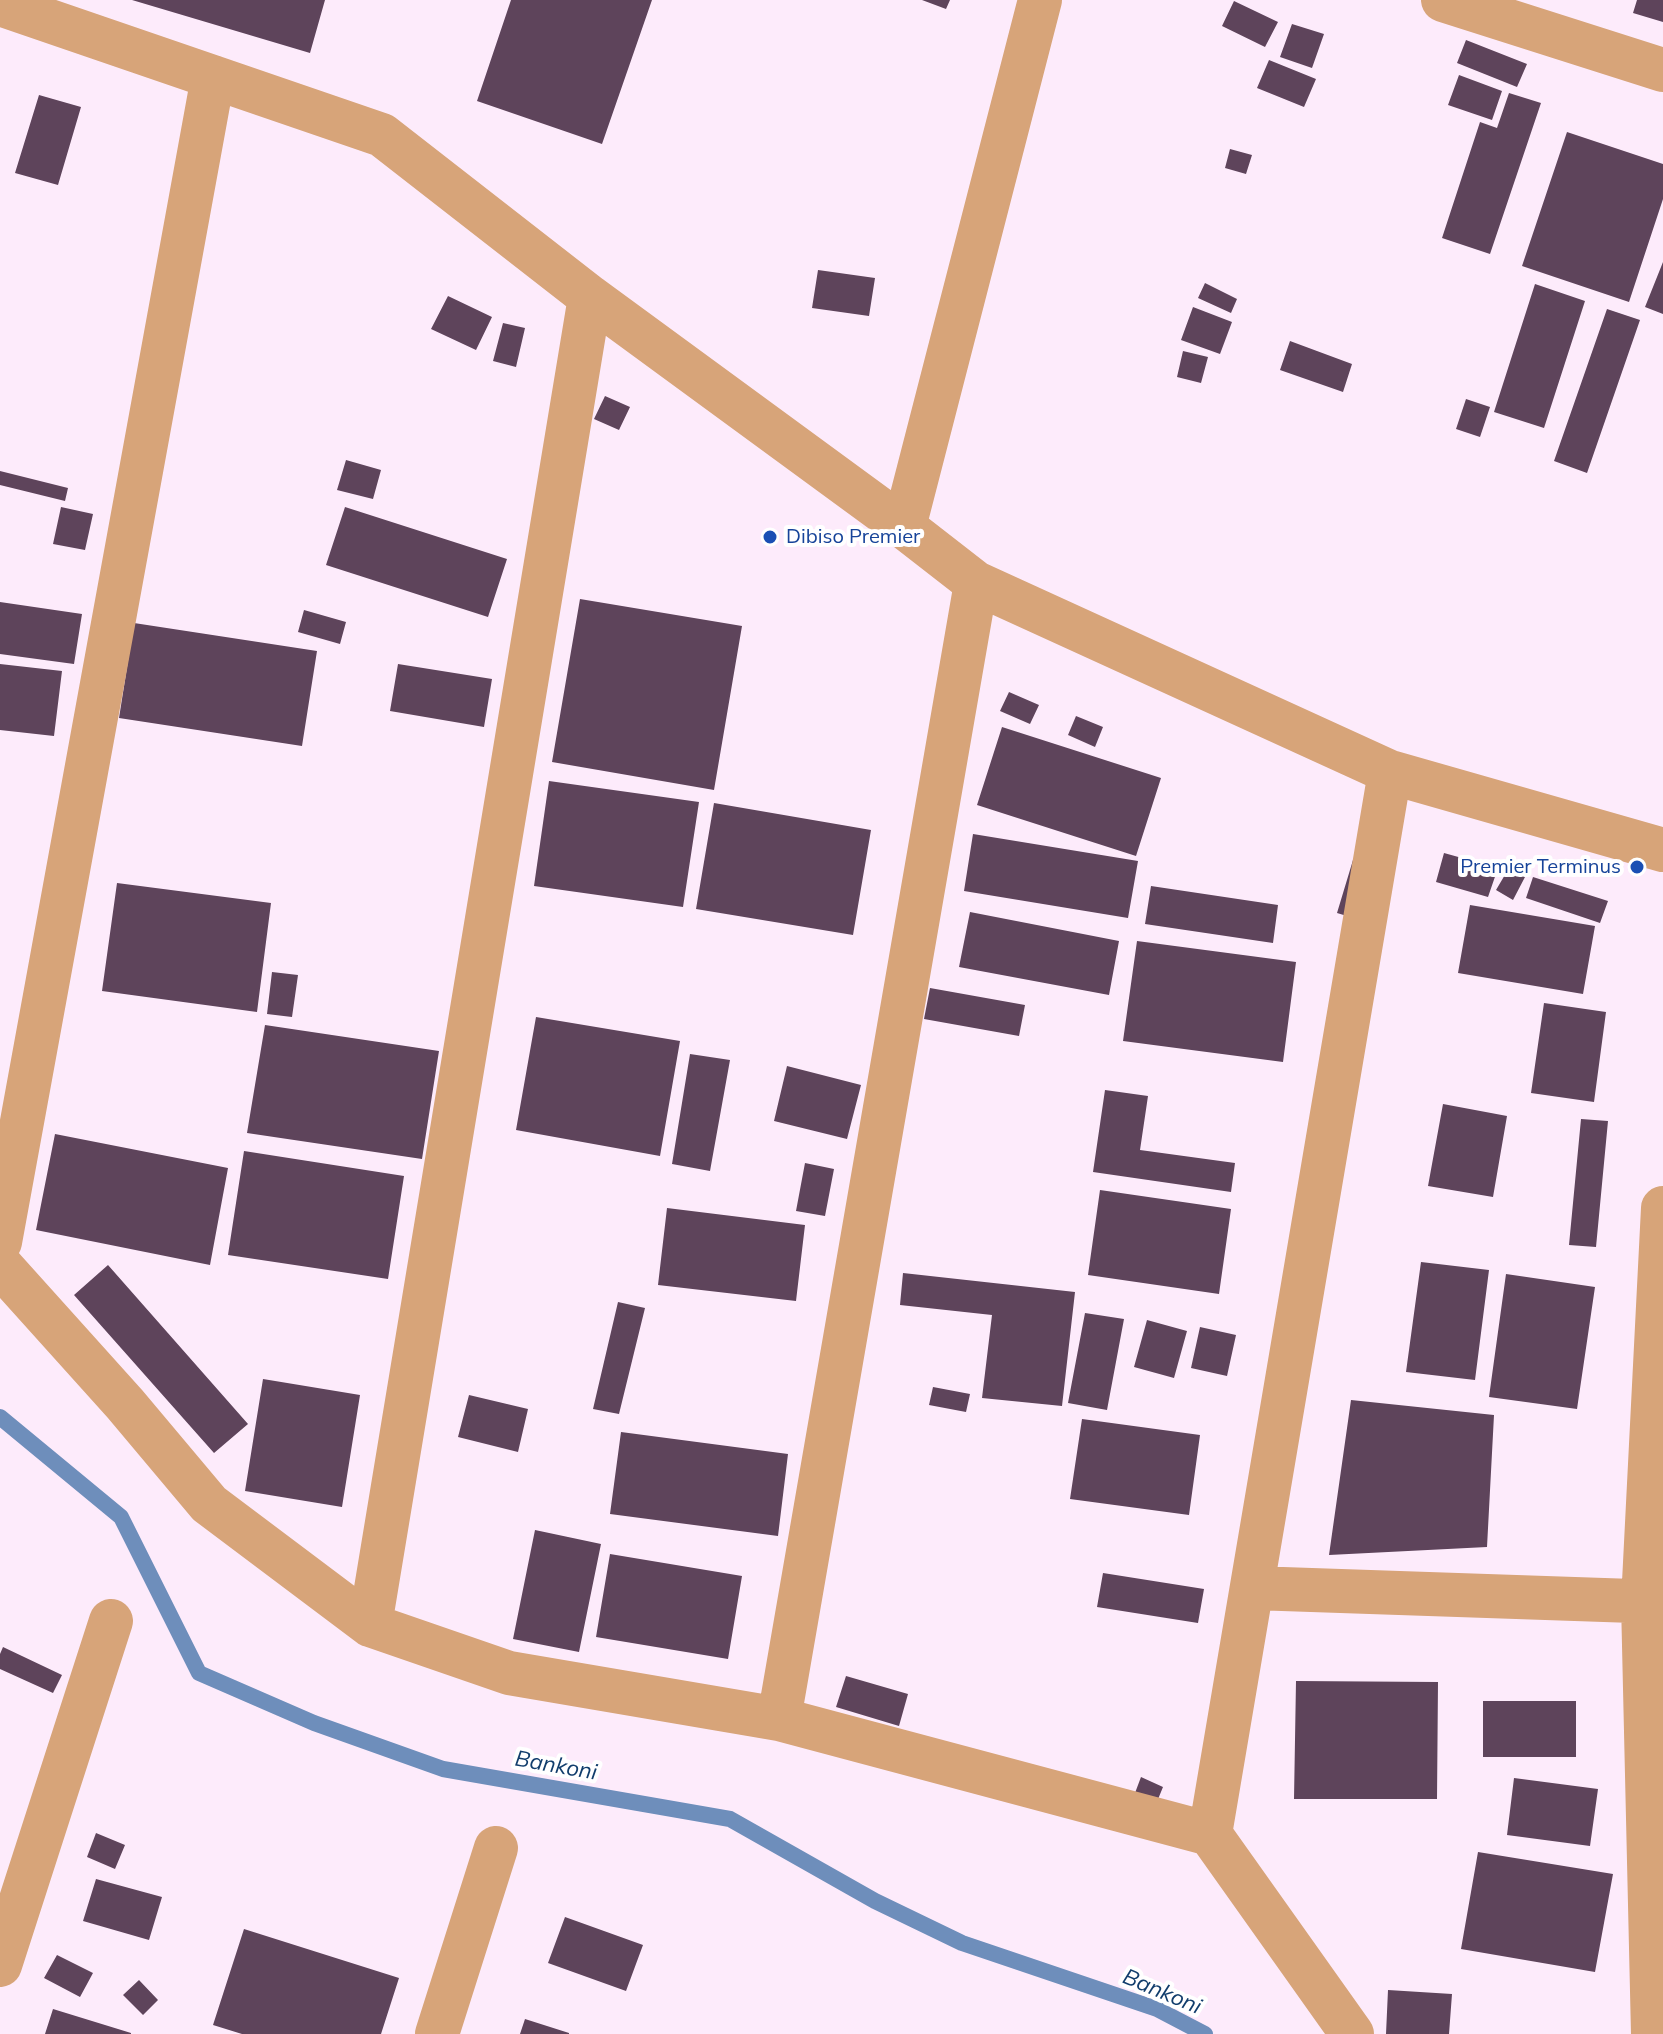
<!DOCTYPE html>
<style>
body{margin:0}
canvas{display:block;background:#fdebfb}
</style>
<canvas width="1663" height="2034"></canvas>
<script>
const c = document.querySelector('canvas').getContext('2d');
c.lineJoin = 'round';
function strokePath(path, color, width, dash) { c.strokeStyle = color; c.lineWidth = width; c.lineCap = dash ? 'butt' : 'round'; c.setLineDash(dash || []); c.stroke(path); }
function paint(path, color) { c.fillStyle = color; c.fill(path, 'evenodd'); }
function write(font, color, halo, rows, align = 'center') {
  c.font = font + ' Mulish,sans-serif'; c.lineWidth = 8; c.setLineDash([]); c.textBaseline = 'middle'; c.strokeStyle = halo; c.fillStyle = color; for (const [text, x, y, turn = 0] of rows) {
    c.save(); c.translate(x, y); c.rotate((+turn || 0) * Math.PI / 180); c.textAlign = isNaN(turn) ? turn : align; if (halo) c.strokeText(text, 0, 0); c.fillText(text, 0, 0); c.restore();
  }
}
const stream = new Path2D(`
 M0 1417 121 1517 199 1673 314 1723 443 1769 730 1819 875 1901 962 1943 1157 2009 1205 2034`);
const building = new Path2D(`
 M132 0H325L310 53Z
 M511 0H652L602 144 477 101Z
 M922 0H950L946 9Z
 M1637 0H1663V22L1633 13Z
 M1234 1 1278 22 1265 47 1222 26Z
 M1292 24 1324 34 1312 68 1280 57Z
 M1466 40 1527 64 1517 87 1457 63Z
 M1269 60 1316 79 1304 107 1257 88Z
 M1459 75 1502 91 1492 120 1448 105Z
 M1509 93 1541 103 1490 254 1442 238 1480 122 1497 128Z
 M39 95 81 107 58 185 15 173Z
 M1567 132 1663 164V199L1629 302 1522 266Z
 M1230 149 1252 155 1246 174 1225 168Z
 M1663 262V314L1645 307Z
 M818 270 875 278 869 316 812 308Z
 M1205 283 1237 299 1231 313 1198 298Z
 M1535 284 1585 301 1544 428 1494 412Z
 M448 296 492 317 476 350 431 329Z
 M1193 307 1232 322 1220 354 1181 340Z
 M1607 309 1640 320 1587 473 1554 461Z
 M503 323 525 328 516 367 493 361Z
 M1290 341 1352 364 1343 392 1280 370Z
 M1183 351 1208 357 1201 383 1177 377Z
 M605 396 630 407 619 430 594 419Z
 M1466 399 1490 407 1480 437 1456 429Z
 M346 460 381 470 373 499 337 490Z
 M0 471 68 488 65 501 0 485Z
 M61 507 93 514 85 550 53 544Z
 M345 507 507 559 488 617 326 565Z
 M580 599 742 626 714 790 552 762Z
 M0 602 82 614 74 664 0 654Z
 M304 610 346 622 340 644 298 632Z
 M134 623 317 651 302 746 119 718Z
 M0 664 62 671 54 736 0 730Z
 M398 664 492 679 484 727 390 711Z
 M1009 692 1039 705 1030 724 1000 711Z
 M1076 716 1103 727 1095 747 1068 735Z
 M1002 727 1161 778 1136 856 977 805Z
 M549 781 699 802 683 907 534 886Z
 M714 803 871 830 853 935 696 909Z
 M973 834 1138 861 1128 918 964 891Z
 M1444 853 1498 868 1488 897 1436 882Z
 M1353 860 1357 919 1337 913Z
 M1509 868 1525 877 1513 900 1496 890Z
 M1533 877 1608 901 1600 923 1526 898Z
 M117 883 271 903 257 1012 102 991Z
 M1151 886 1278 905 1273 943 1145 924Z
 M1470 905 1595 926 1583 994 1458 973Z
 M970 912 1119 941 1109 995 959 967Z
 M1137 941 1296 962 1283 1062 1123 1041Z
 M272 972 298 975 292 1017 267 1014Z
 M930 988 1025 1005 1019 1036 924 1019Z
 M1544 1003 1606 1012 1594 1102 1531 1093Z
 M536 1017 680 1041 660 1156 516 1130Z
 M265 1025 439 1051 422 1159 247 1133Z
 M690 1054 730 1060 710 1171 672 1164Z
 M787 1066 861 1085 847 1139 774 1121Z
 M1105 1090 1148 1096 1140 1150 1235 1163 1231 1192 1093 1172Z
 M1443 1104 1507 1116 1493 1197 1428 1186Z
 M1581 1119 1608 1121 1596 1247 1569 1245Z
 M55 1134 228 1168 210 1265 36 1230Z
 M244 1151 404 1176 388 1279 228 1255Z
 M805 1163 834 1169 825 1216 796 1211Z
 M1100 1190 1231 1209 1219 1294 1088 1275Z
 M667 1208 805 1225 796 1301 658 1285Z
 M1421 1262 1489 1270 1475 1380 1406 1372Z
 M108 1265 248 1424 214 1453 74 1295Z
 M903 1273 1075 1292 1062 1406 982 1398 992 1315 900 1305Z
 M1506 1274 1595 1287 1577 1409 1489 1397Z
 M618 1302 645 1308 619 1414 593 1409Z
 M1085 1313 1124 1319 1107 1410 1068 1403Z
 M1147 1320 1187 1331 1174 1378 1134 1367Z
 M1200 1327 1236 1335 1227 1376 1191 1368Z
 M263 1379 360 1395 342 1507 245 1491Z
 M933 1387 970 1394 966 1412 929 1405Z
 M469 1395 528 1409 518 1452 458 1437Z
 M1351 1400 1494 1415 1487 1547 1329 1555Z
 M1082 1419 1200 1435 1189 1515 1070 1499Z
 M621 1432 788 1454 778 1536 610 1514Z
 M535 1530 601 1544 579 1652 513 1639Z
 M610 1554 742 1576 728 1659 596 1637Z
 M1103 1573 1204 1589 1198 1623 1097 1607Z
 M3 1647 62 1675 53 1693 0 1669V1654Z
 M846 1676 908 1694 899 1726 836 1707Z
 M1296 1681 1438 1682 1437 1799H1294Z
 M1483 1701H1576V1757H1483Z
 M1141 1777 1163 1787 1154 1809 1132 1801Z
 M1514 1778 1598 1789 1590 1846 1507 1835Z
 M96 1833 125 1845 115 1869 87 1857Z
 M1478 1852 1613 1874 1595 1972 1461 1949Z
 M96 1879 162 1897 149 1940 83 1921Z
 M565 1917 643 1945 626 1991 548 1963Z
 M244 1929 399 1978 381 2034H242L213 2025Z
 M57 1955 93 1973 80 1997 44 1978Z
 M139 1980 158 2000 143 2015 123 1995Z
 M1388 1990 1452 1994 1449 2034H1386Z
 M53 2009 131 2033V2034H45Z
 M525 2019 569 2033V2034H520Z`);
const minor = new Path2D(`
 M1443 0 1663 70
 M0 4 382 135 590 297 904 527 976 583 1390 772 1663 850
 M904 527 1040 0
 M0 1242 213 77
 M0 1265 125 1404 209 1504 370 1625 509 1673 779 1719 1210 1834 1352 2034
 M1253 1588 1663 1602
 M370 1625 590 297
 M779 1719 976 583
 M1210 1834 1390 772
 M0 1965 111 1621
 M437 2034 496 1848
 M1653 2034 1643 1602 1663 1208`);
const markers = [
 [770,537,8,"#1a4fb4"],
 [1637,867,8,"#1a4fb4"]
];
const transitNames = [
 ["Dibiso Premier",786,537],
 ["Premier Terminus",1621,867,"right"]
];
const waterNames = [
 ["Bankoni",556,1766,10],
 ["Bankoni",1162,1992,23]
];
strokePath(stream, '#6e8ebb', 16);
paint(building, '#5e445b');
strokePath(minor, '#d7a479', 44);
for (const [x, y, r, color] of markers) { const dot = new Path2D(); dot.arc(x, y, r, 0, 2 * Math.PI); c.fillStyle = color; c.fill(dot); strokePath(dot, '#fff', 3); }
write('20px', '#164399', '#fff', transitNames, 'left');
write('italic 22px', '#113d6c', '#fff', waterNames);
</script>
